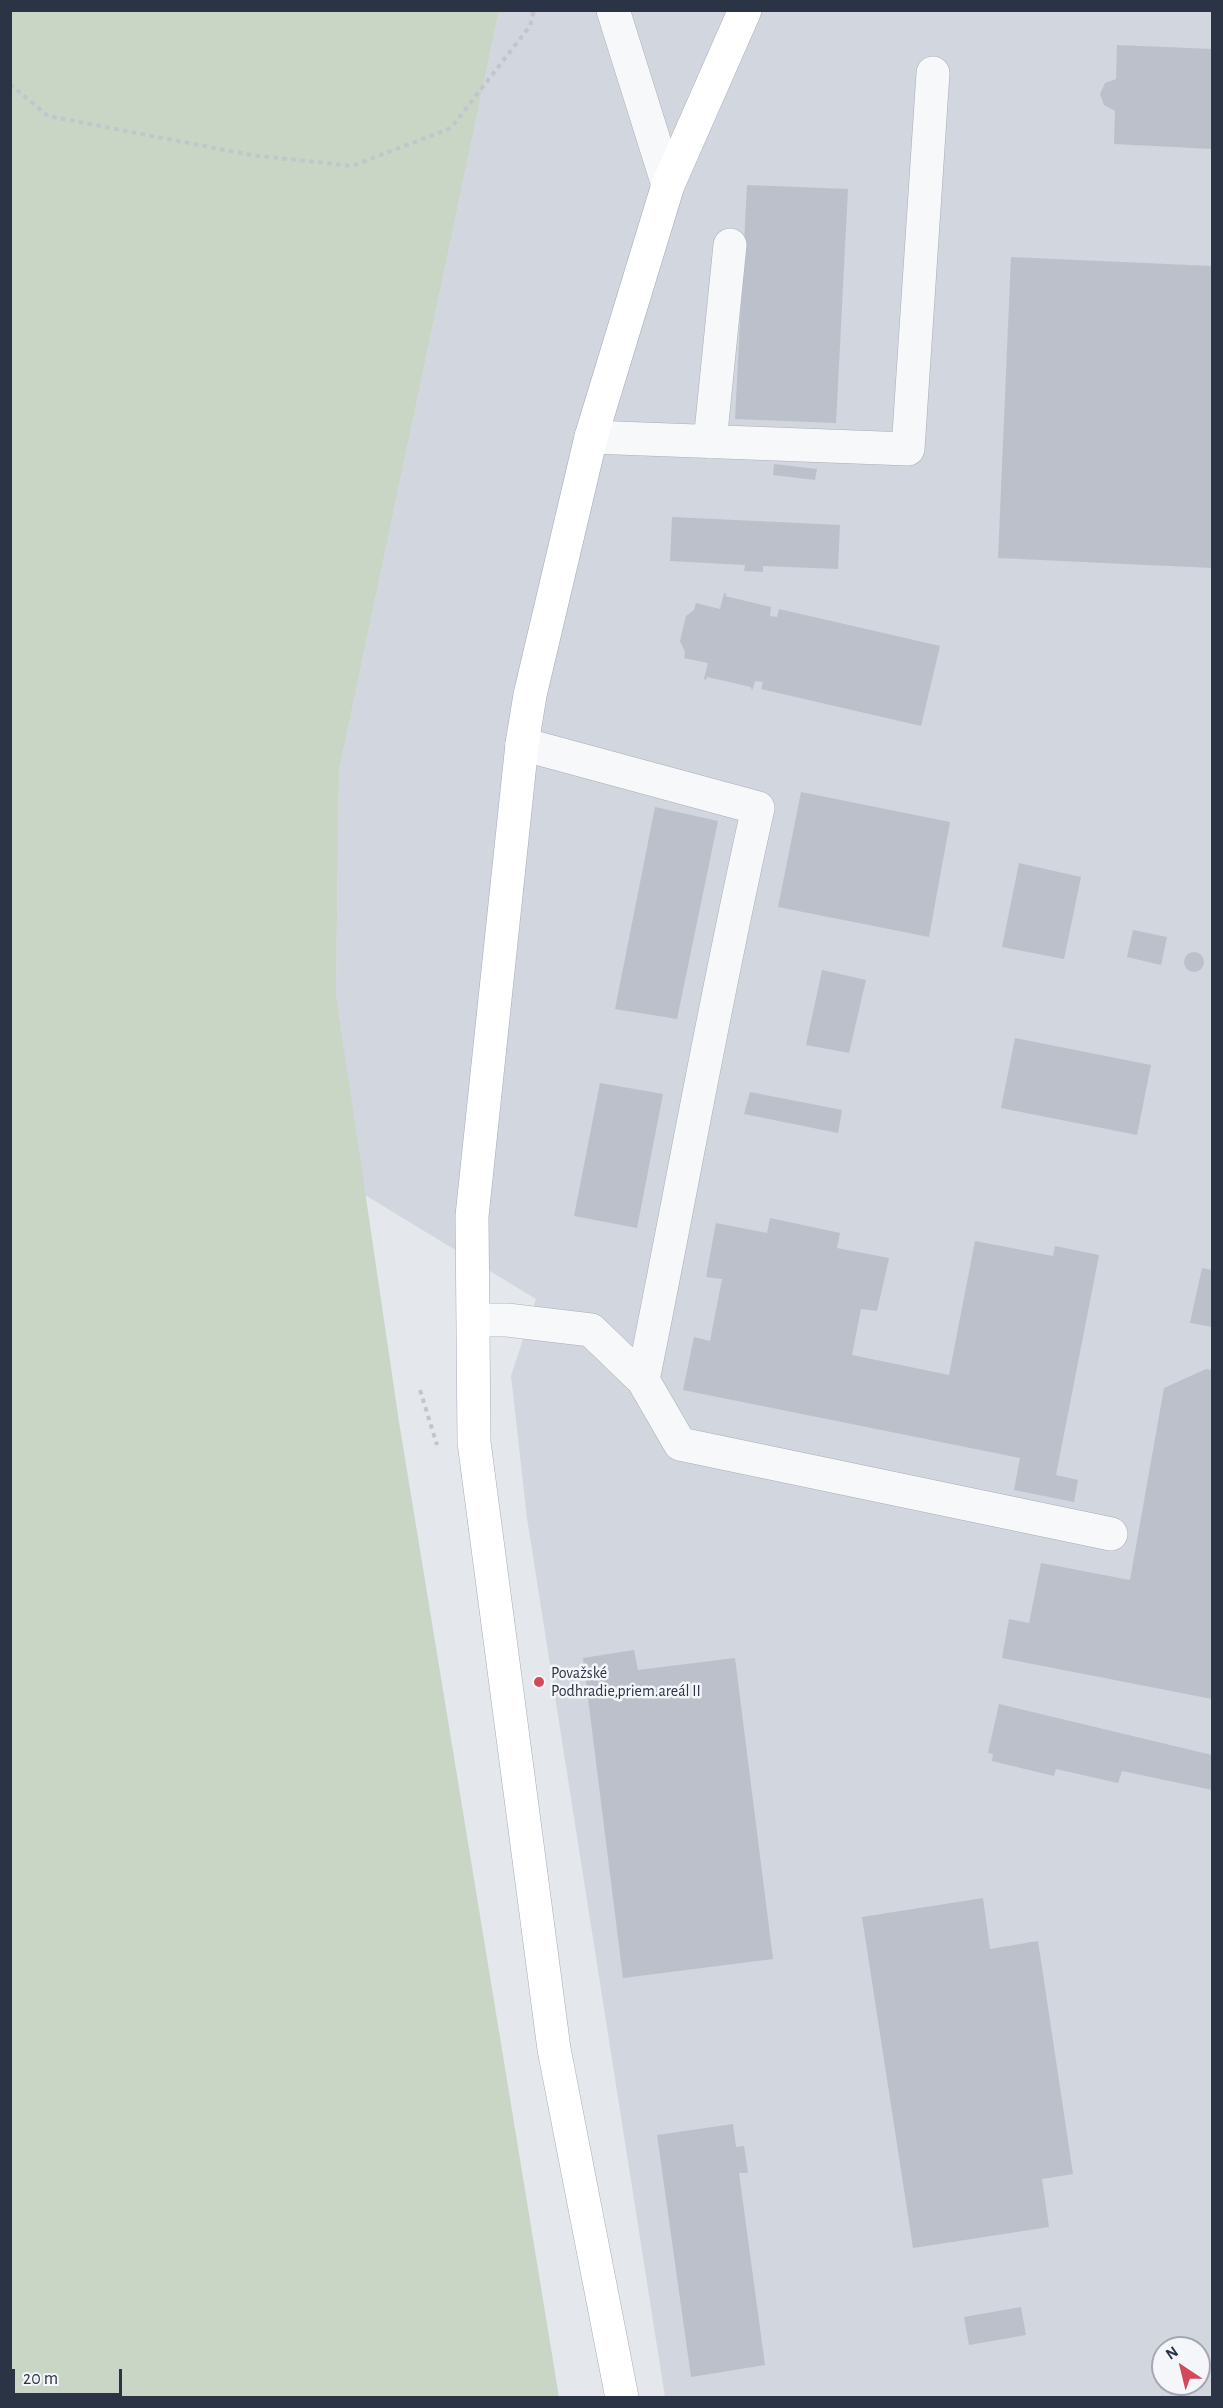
<!DOCTYPE html>
<meta charset="utf-8">
<style>
body{margin:0}
#map{position:relative;width:1223px;height:2408px;overflow:hidden;background:#e4e7ec;font-family:"Alegreya Sans",sans-serif}
canvas{display:block}
.frame{position:absolute;inset:0;border:12px solid #2b3445;pointer-events:none}
.north{position:absolute;left:1151px;top:2336px;width:60px;height:60px;box-sizing:border-box;background:#f4f6f9;border:2px solid #a4a8b1;border-radius:50%;rotate:325deg;font-size:16px;font-weight:700;line-height:24px;text-align:center;color:#2b3445}
.north::after{content:'';display:block;margin:auto;width:21px;height:27px;background:#d1495b;clip-path:polygon(50% 0,100% 100%,50% 72%,0 100%)}
.scale{position:absolute;left:12px;top:2369px;width:110px;height:27px;box-sizing:border-box;border:3px solid #2b3445;border-top:0;padding-left:8px;font-size:18px;line-height:21px;white-space:nowrap;color:#2b3445;-webkit-text-stroke:4px #f4f6f9;paint-order:stroke}
</style>
<div id="map">
<canvas width="1223" height="2408"></canvas>
<div class="frame"></div>
<div class="north">N</div>
<div class="scale">20 m</div>
</div>
<script>
const c = document.querySelector('canvas').getContext('2d');
c.lineJoin = 'round';
function paint(path, color) { c.fillStyle = color; c.fill(path, 'evenodd'); }
function strokePath(path, color, width, dash) { c.strokeStyle = color; c.lineWidth = width; c.lineCap = dash ? 'butt' : 'round'; c.setLineDash(dash || []); c.stroke(path); }
function write(font, color, halo, rows, align = 'center') {
  c.font = font + ' "Alegreya Sans",sans-serif'; c.lineWidth = 5; c.setLineDash([]); c.textBaseline = 'middle'; c.strokeStyle = halo; c.fillStyle = color; for (const [text, x, y, turn = 0] of rows) {
    c.save(); c.translate(x, y); c.rotate((+turn || 0) * Math.PI / 180); c.textAlign = isNaN(turn) ? turn : align; if (halo) c.strokeText(text, 0, 0); c.fillText(text, 0, 0); c.restore();
  }
}
const built = new Path2D(`
 M499 11H1212V2397H665L527 1518 511 1376 536 1299 365 1195 336 994 339 771ZM1163 2348H1199V2384H1163Z`);
const green = new Path2D(`
 M11 10 499 11 339 771 336 994 399 1422 559 2397H11Z`);
const building = new Path2D(`
 M1117 45 1212 49V149L1114 144 1115 111 1104 105 1100 94 1105 83 1116 79Z
 M747 185 848 189 836 423 735 419Z
 M1011 257 1212 266V568L998 558Z
 M774 464 817 469 815 480 773 475Z
 M672 517 840 525 838 569 763 566V572L744 571 745 565 670 561Z
 M724 593 727 594 725 596 771 607 770 616 777 617 779 609 940 646 921 726 761 689 763 682 755 681 752 691 751 687 707 677 706 680 704 679 708 663 684 658 685 652 680 641 686 616 694 610 696 603 720 609Z
 M801 792 950 822 929 937 778 907Z
 M655 807 718 821 677 1019 615 1009Z
 M1019 863 1081 877 1064 959 1002 947Z
 M1133 930 1167 937 1161 965 1127 957Z
 M1184 962a10 10 0 1 1 20 0a10 10 0 1 1-20 0Z
 M822 970 866 980 849 1053 806 1045Z
 M1015 1038 1151 1065 1137 1135 1001 1108Z
 M600 1083 663 1094 637 1228 574 1216Z
 M750 1092 842 1110 838 1133 744 1114Z
 M770 1218 840 1233 837 1248 889 1258 877 1311 861 1309 852 1355 949 1375 975 1241 1053 1256 1055 1246 1099 1255 1056 1475 1078 1480 1074 1502 1014 1490 1020 1458 683 1390 694 1337 710 1341 722 1279 706 1277 716 1223 767 1233Z
 M1202 1268 1212 1270V1327L1190 1323Z
 M1206 1369 1212 1370V1699L1002 1658 1009 1619 1029 1623 1041 1563 1130 1580 1164 1388Z
 M634 1650 638 1670 735 1658 773 1959 623 1978 583 1658Z
 M999 1704 1212 1755V1790L1122 1771 1118 1783 1056 1769 1054 1776 992 1761 993 1754 988 1753Z
 M983 1898 990 1949 1038 1941 1073 2174 1042 2179 1049 2227 913 2248 862 1917Z
 M733 2124 736 2147 744 2146 748 2173H739L765 2365 691 2377 657 2135Z
 M1021 2307 1026 2335 969 2345 964 2317Z`);
const path = new Path2D(`
 M10 84 48 116 251 155 352 166 451 128 530 26 534 10
 M420 1390 437 1445`);
const minor = new Path2D(`
 M613 10 668 185
 M591 437 908 449 933 73
 M710 442 730 245
 M522 744 758 808C715 997 682 1189 643 1380L680 1444 1111 1534
 M474 1320H507L591 1330 643 1380`);
const major = new Path2D(`
 M622 2398 554 2049 474 1442 472 1216 522 744 530 695 591 437 668 185 745 10`);
const markers = [
 [539,1682,6,"#d1495b"]
];
const poiNames = [
 ["Považské",551,1673],
 ["Podhradie,priem.areál II",551,1691]
];
paint(built, '#d2d6de');
paint(green, '#c9d6c5');
paint(building, '#bbc0ca');
strokePath(minor, '#a9aeb7', 34);
strokePath(major, '#a3abb8', 34);
strokePath(path, '#c2c5cb', 4, [4.5, 4.5]);
strokePath(minor, '#f7f8fa', 33);
strokePath(major, '#fff', 33);
for (const [x, y, r, color] of markers) { const dot = new Path2D(); dot.arc(x, y, r, 0, 2 * Math.PI); c.fillStyle = color; c.fill(dot); strokePath(dot, '#f4f6f9', 2); }
write('16px', '#2b3445', '#f4f6f9', poiNames, 'left');
</script>
